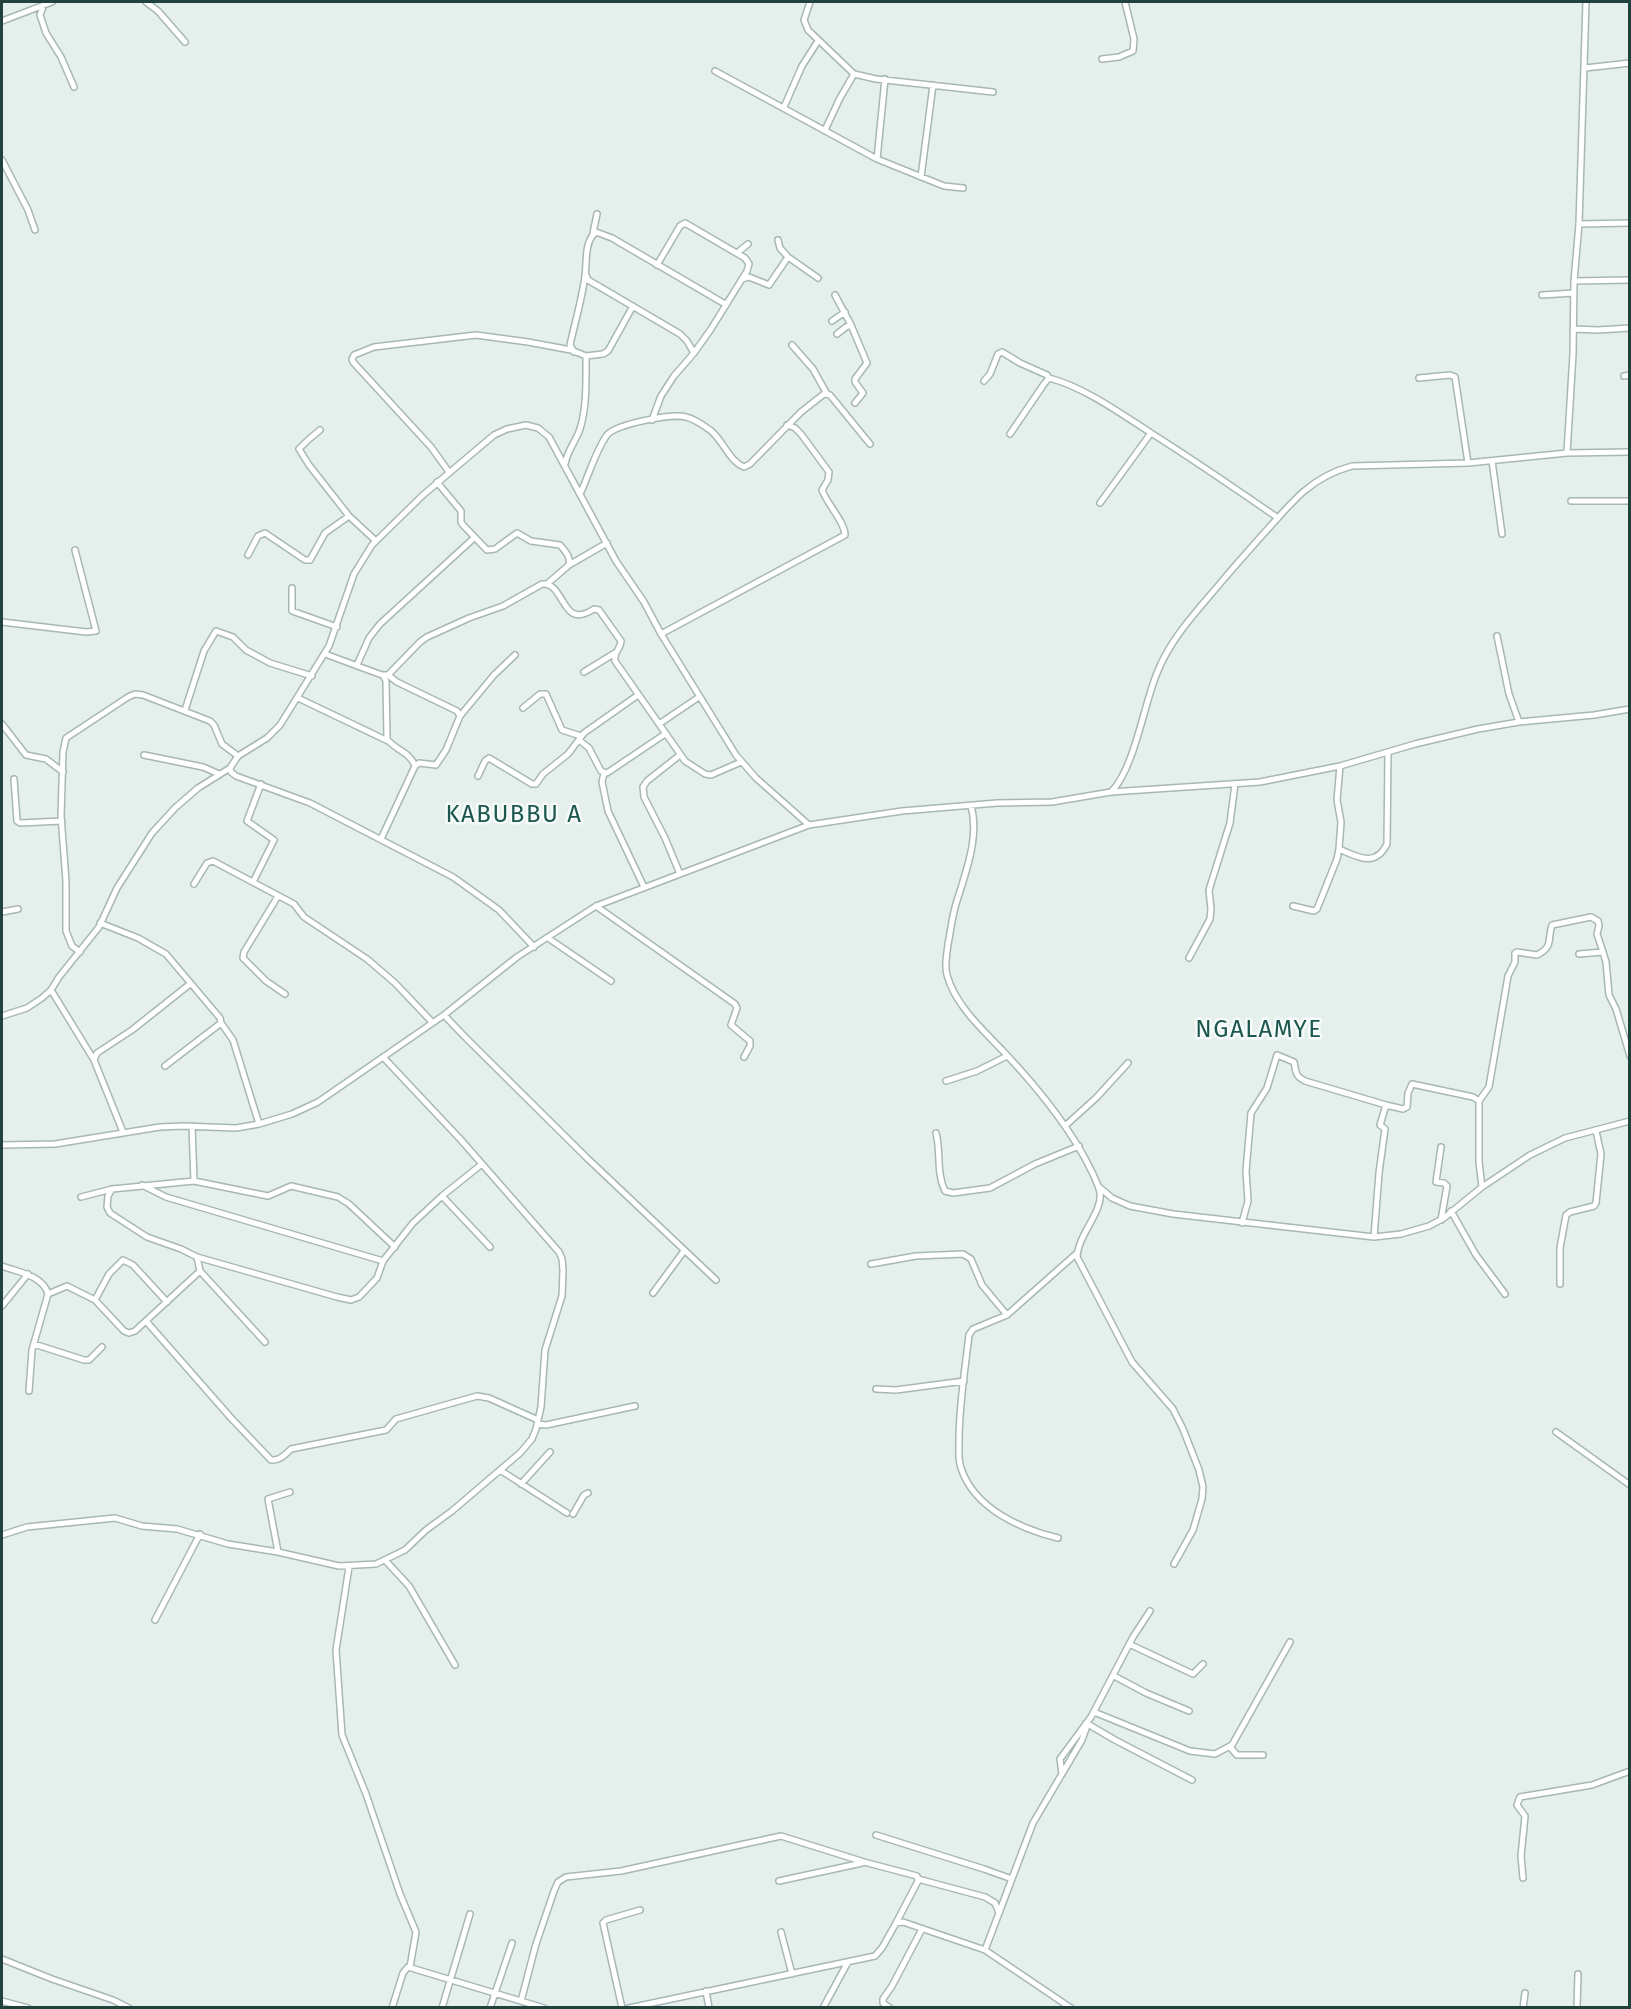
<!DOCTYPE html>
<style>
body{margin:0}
#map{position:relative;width:1631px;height:2009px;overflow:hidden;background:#e5efec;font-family:"Fira Sans",sans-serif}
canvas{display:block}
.frame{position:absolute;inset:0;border:3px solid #22433d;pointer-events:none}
</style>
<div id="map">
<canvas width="1631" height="2009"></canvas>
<div class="frame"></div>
</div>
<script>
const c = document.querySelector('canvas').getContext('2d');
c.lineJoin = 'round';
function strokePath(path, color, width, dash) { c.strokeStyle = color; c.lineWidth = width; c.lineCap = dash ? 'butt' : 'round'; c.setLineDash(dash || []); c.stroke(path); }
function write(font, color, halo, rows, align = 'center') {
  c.font = font + ' "Fira Sans",sans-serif'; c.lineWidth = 5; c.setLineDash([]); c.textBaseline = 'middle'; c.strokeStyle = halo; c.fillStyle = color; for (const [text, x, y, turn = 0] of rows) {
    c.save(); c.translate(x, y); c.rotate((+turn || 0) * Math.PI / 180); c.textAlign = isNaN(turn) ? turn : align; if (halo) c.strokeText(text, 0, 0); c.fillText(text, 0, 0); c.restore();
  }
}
const minor = new Path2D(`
 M146 2 158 11 185 42
 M810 2 804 20 808 30 854 74 876 79 993 92
 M44 4 40 15 46 33 61 57 74 87
 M2 21 52 2
 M1102 59 1119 57 1133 51 1134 39 1125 2
 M1585 68 1630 63
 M715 71 877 159 944 186 963 188
 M784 107 802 66 818 41
 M825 130 840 98 854 74
 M877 159 885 79
 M2 160 28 210 35 230
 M921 177 933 85
 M1579 224 1630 223
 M593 233 597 214
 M778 240 780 248 788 257
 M737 253 748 244
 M586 275 588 280 680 334 687 341 694 353
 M742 279 749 277 769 285 788 257 818 278
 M1574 281 1630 280
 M835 295 851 325
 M1542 295 1574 293
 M832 321 845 312
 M1573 329 1598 330 1630 328
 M837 334 846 327 851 325 867 363 855 379V382L863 393 855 403
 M792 345 813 369 827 394
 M574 352 570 345C575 322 582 299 585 276 587 263 584 241 596 232L612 238 725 304
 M1624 376 1630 375
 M1419 378 1450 375 1455 377 1468 463
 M984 381 990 374 998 354 1002 352 1020 363 1047 375 1049 378
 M652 420 661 396 674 376 694 353 711 329 747 271 749 264 745 258 685 223 680 226 657 265
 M320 430 308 440 299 449 309 465 349 516 376 541
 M1010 434 1044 384 1049 378C1084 387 1120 413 1151 433 1194 460 1236 489 1278 518
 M1567 453 1573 354 1574 281 1579 224 1586 2
 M1492 461 1502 534
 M565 464C567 451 576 441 580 429 587 407 586 379 586 356
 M449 472 431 447 353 362 352 359 354 355 374 347 476 335 528 342 571 350 586 356 603 354 608 351 633 306
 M437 482 461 511V522L463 525 487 550 495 549 517 533 531 541 560 545C565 551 571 557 569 565L547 584
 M580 494C589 475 595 452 607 435 616 424 673 413 686 417 695 419 703 425 710 430 723 440 729 461 744 467L750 464 801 412 824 394 830 395 870 444
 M1571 501H1630
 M1100 503 1151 433
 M248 555 258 536 265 533 305 560H310L325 533 349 516
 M569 565 607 543
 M292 588V611L337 627
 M2 622 86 632 96 631 75 550
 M661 634 845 535C845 522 827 504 822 490L828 480 829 472 801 434 795 428 787 425
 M1497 636 1509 694 1519 722
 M325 654 382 675H388L420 642 427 637 469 618 503 606 542 584C566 582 560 631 594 609L599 610 621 641C621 649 613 652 615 661L685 761 705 774 711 775 741 762
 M357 665 369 638 380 624 474 538
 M584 672 615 653
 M383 675 386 681 387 739C395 750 410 752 415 766
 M298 698 388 741
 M523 708 540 694H546L562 730 581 736
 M185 710 204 651 216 631 233 637 246 650 270 663 312 676
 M460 716 494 675 515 655
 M2 724 26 755 46 759 63 772
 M659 724 699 697
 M579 740 589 748 601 771 607 773 665 734
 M144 755 203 767 219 774
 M680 755 647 781 643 787 644 797 665 838 680 874
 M1340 766 1337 800 1341 822 1339 849C1358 857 1375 868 1387 844L1388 753
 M230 768 231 772 236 776 310 803 453 877 499 910 534 947
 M604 773 602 782 608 811 644 887
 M478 776 485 761 489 758 532 784H536L543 774 568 754 584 733 638 695
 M14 779 17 821 20 823 62 821
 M1111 792C1134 770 1144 704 1157 673 1171 637 1199 609 1223 580 1240 560 1257 541 1275 521 1284 511 1293 501 1303 492 1318 479 1333 471 1352 466L1468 463 1567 453 1630 452
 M971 806C980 837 965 874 956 904 952 917 951 930 948 944 947 955 944 964 947 975 955 1005 983 1030 1003 1051 1037 1087 1071 1128 1092 1172 1095 1179 1099 1186 1100 1193 1103 1211 1078 1235 1077 1257L1132 1362 1173 1409 1183 1429 1199 1470 1203 1487 1202 1499 1193 1530 1174 1564
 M381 839 415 766 419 763 436 765 446 750 460 716 457 711 397 682 388 675
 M253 882 274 840 247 821 261 784
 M194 884 207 863 213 861 294 904 304 917 367 959 395 983 432 1022
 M278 896 244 952 243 958 266 981 285 994
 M596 906 735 1004 737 1008 731 1025 750 1041V1046L744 1057
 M1293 906 1314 911 1317 909 1337 859 1339 849
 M2 912 18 909
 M100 923 138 938 166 954 220 1018 221 1023 233 1040 259 1124
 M548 938 611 981
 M80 952 72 946 66 931V881L61 816 63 752 66 738 128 697 135 694 143 695 210 721 214 725 222 744 238 756
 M1579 954 1603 952 1606 962 1609 995 1616 1009 1630 1056
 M1189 958 1210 919 1211 909 1209 890 1230 823 1235 784
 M51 990 94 1060 123 1132
 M444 1015 465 1037 587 1158 716 1280
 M2 1016 27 1008 42 998 51 990 59 977 99 927 117 888 152 833 175 808 198 788 230 768 238 756 267 738 280 725 329 646 354 574 372 545 423 495 494 435 507 429 526 425 538 428 549 437 616 561 644 602 661 634 736 755 756 778 809 825
 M94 1060 97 1053 132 1030 190 984
 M165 1066 221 1023
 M946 1081 977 1071 1007 1056
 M192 1126 194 1181
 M1065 1126 1096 1098 1128 1063
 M936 1133C941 1151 936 1173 945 1191L953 1193 990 1188 1035 1164 1079 1146
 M2 1145 55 1144 160 1127 183 1126 236 1128 259 1124 292 1114 318 1102 444 1015 517 957 596 906 809 825 902 811 997 803 1052 802 1111 792 1260 782 1340 766 1415 744 1478 729 1519 722 1594 715 1630 709
 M482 1164 442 1196 490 1247
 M142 1185 166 1197 383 1261
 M1099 1187 1112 1198 1130 1206 1173 1214 1374 1237 1401 1234 1429 1226 1444 1218 1482 1187 1530 1155 1565 1138 1630 1121
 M1482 1187 1479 1162V1101L1489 1087 1508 976 1515 962V953L1517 952 1537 955C1554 946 1547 940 1552 925L1591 917 1598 921 1599 926 1597 934 1603 952
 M112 1189 108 1196 107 1207 110 1213 147 1237 181 1249 197 1257 337 1297 351 1300 359 1297 377 1278 383 1261 413 1223 442 1196
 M81 1197 112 1189 194 1181 268 1196 291 1186 338 1197 349 1204 395 1247
 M1451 1211 1476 1255 1505 1294
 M1441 1220 1447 1186 1444 1183 1436 1182 1441 1147
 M1242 1223 1248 1201 1246 1171 1251 1113 1267 1088 1277 1055 1294 1062C1296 1072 1295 1076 1305 1081L1386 1105
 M1374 1237 1379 1173 1385 1129 1380 1125 1386 1105 1403 1109 1407 1107 1408 1093 1412 1084 1473 1097 1479 1101
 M197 1257 200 1271 265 1342
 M871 1264 916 1256 963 1254 971 1259 982 1285 1007 1315
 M2 1266C17 1272 43 1275 48 1294L32 1350 29 1391
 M1560 1284V1248L1566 1215 1570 1212 1594 1206 1596 1203 1601 1154 1596 1131
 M653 1293 684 1251
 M48 1294 67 1286 95 1300 124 1331 129 1333 135 1331 200 1271
 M95 1300 109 1274 123 1260 133 1265 167 1302
 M2 1306 28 1274
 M146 1321 231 1418 271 1460C279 1461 285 1455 291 1449L386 1430 396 1419 477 1396 489 1398 538 1420
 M34 1344 84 1360H89L102 1347
 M876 1389 896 1390 964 1381
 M537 1424 546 1425 635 1406
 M1556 1432 1630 1485
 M500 1470 567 1513
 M521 1484 550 1452
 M573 1514 584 1495 588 1493
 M2 1535 27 1527 115 1518 142 1526 177 1529 228 1544 278 1552 339 1566 376 1564 405 1550 426 1530 452 1511 520 1453 532 1439 536 1429 541 1407 545 1350 562 1296 563 1270 562 1259 559 1252 461 1140 383 1057
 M1058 1538C1020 1529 974 1508 961 1468 958 1460 959 1450 959 1441 959 1405 965 1370 969 1335L973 1329 1007 1315 1077 1253
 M278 1552 268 1499 290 1492
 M385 1560 409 1586 455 1665
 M349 1567 336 1650 342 1735 366 1794 400 1894 416 1932 410 1967
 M155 1620 200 1534
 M1129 1644 1193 1674 1203 1664
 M1116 1677 1146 1693 1189 1711
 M1094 1712 1190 1751 1215 1754 1232 1745 1290 1642
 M1230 1747 1237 1755H1263
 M1062 1774 1060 1759 1091 1717 1133 1637 1150 1611
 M876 1835 984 1869 1012 1879
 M1523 1878 1521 1856 1525 1816 1517 1805 1520 1797 1592 1785 1630 1771
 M918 1879 985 1897 995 1903 999 1913
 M779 1881 862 1863
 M781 1932 792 1974
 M985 1950 1033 1823 1082 1740 1087 1726 1086 1723 1115 1740 1192 1780
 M2 1959 52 1979 113 2000 129 2008
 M706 1991 709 2008
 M2 2001 28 2008
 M521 2001 536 1944 554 1891 558 1882 566 1877 621 1871 781 1836 864 1862 917 1876 918 1881 896 1923
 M392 2008 403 1973 408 1967 544 2008
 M442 2008 470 1914
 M490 2008 512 1943
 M622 2008 603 1923 606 1920 640 1910
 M629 2008 875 1956 882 1948 896 1923 903 1922 985 1950 1071 2008
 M823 2008 848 1962
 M890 2008 883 2003V1999L892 1986 922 1929
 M1523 2008 1525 1993
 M1577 2008 1578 1974`);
const quarterNames = [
 ["KABUBBU A",514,815],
 ["NGALAMYE",1259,1030]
];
strokePath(minor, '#a7b8b4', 8);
strokePath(minor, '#fff', 5);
c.letterSpacing = '1.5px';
write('24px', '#1c574f', '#f6fbf9', quarterNames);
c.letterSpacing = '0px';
</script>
